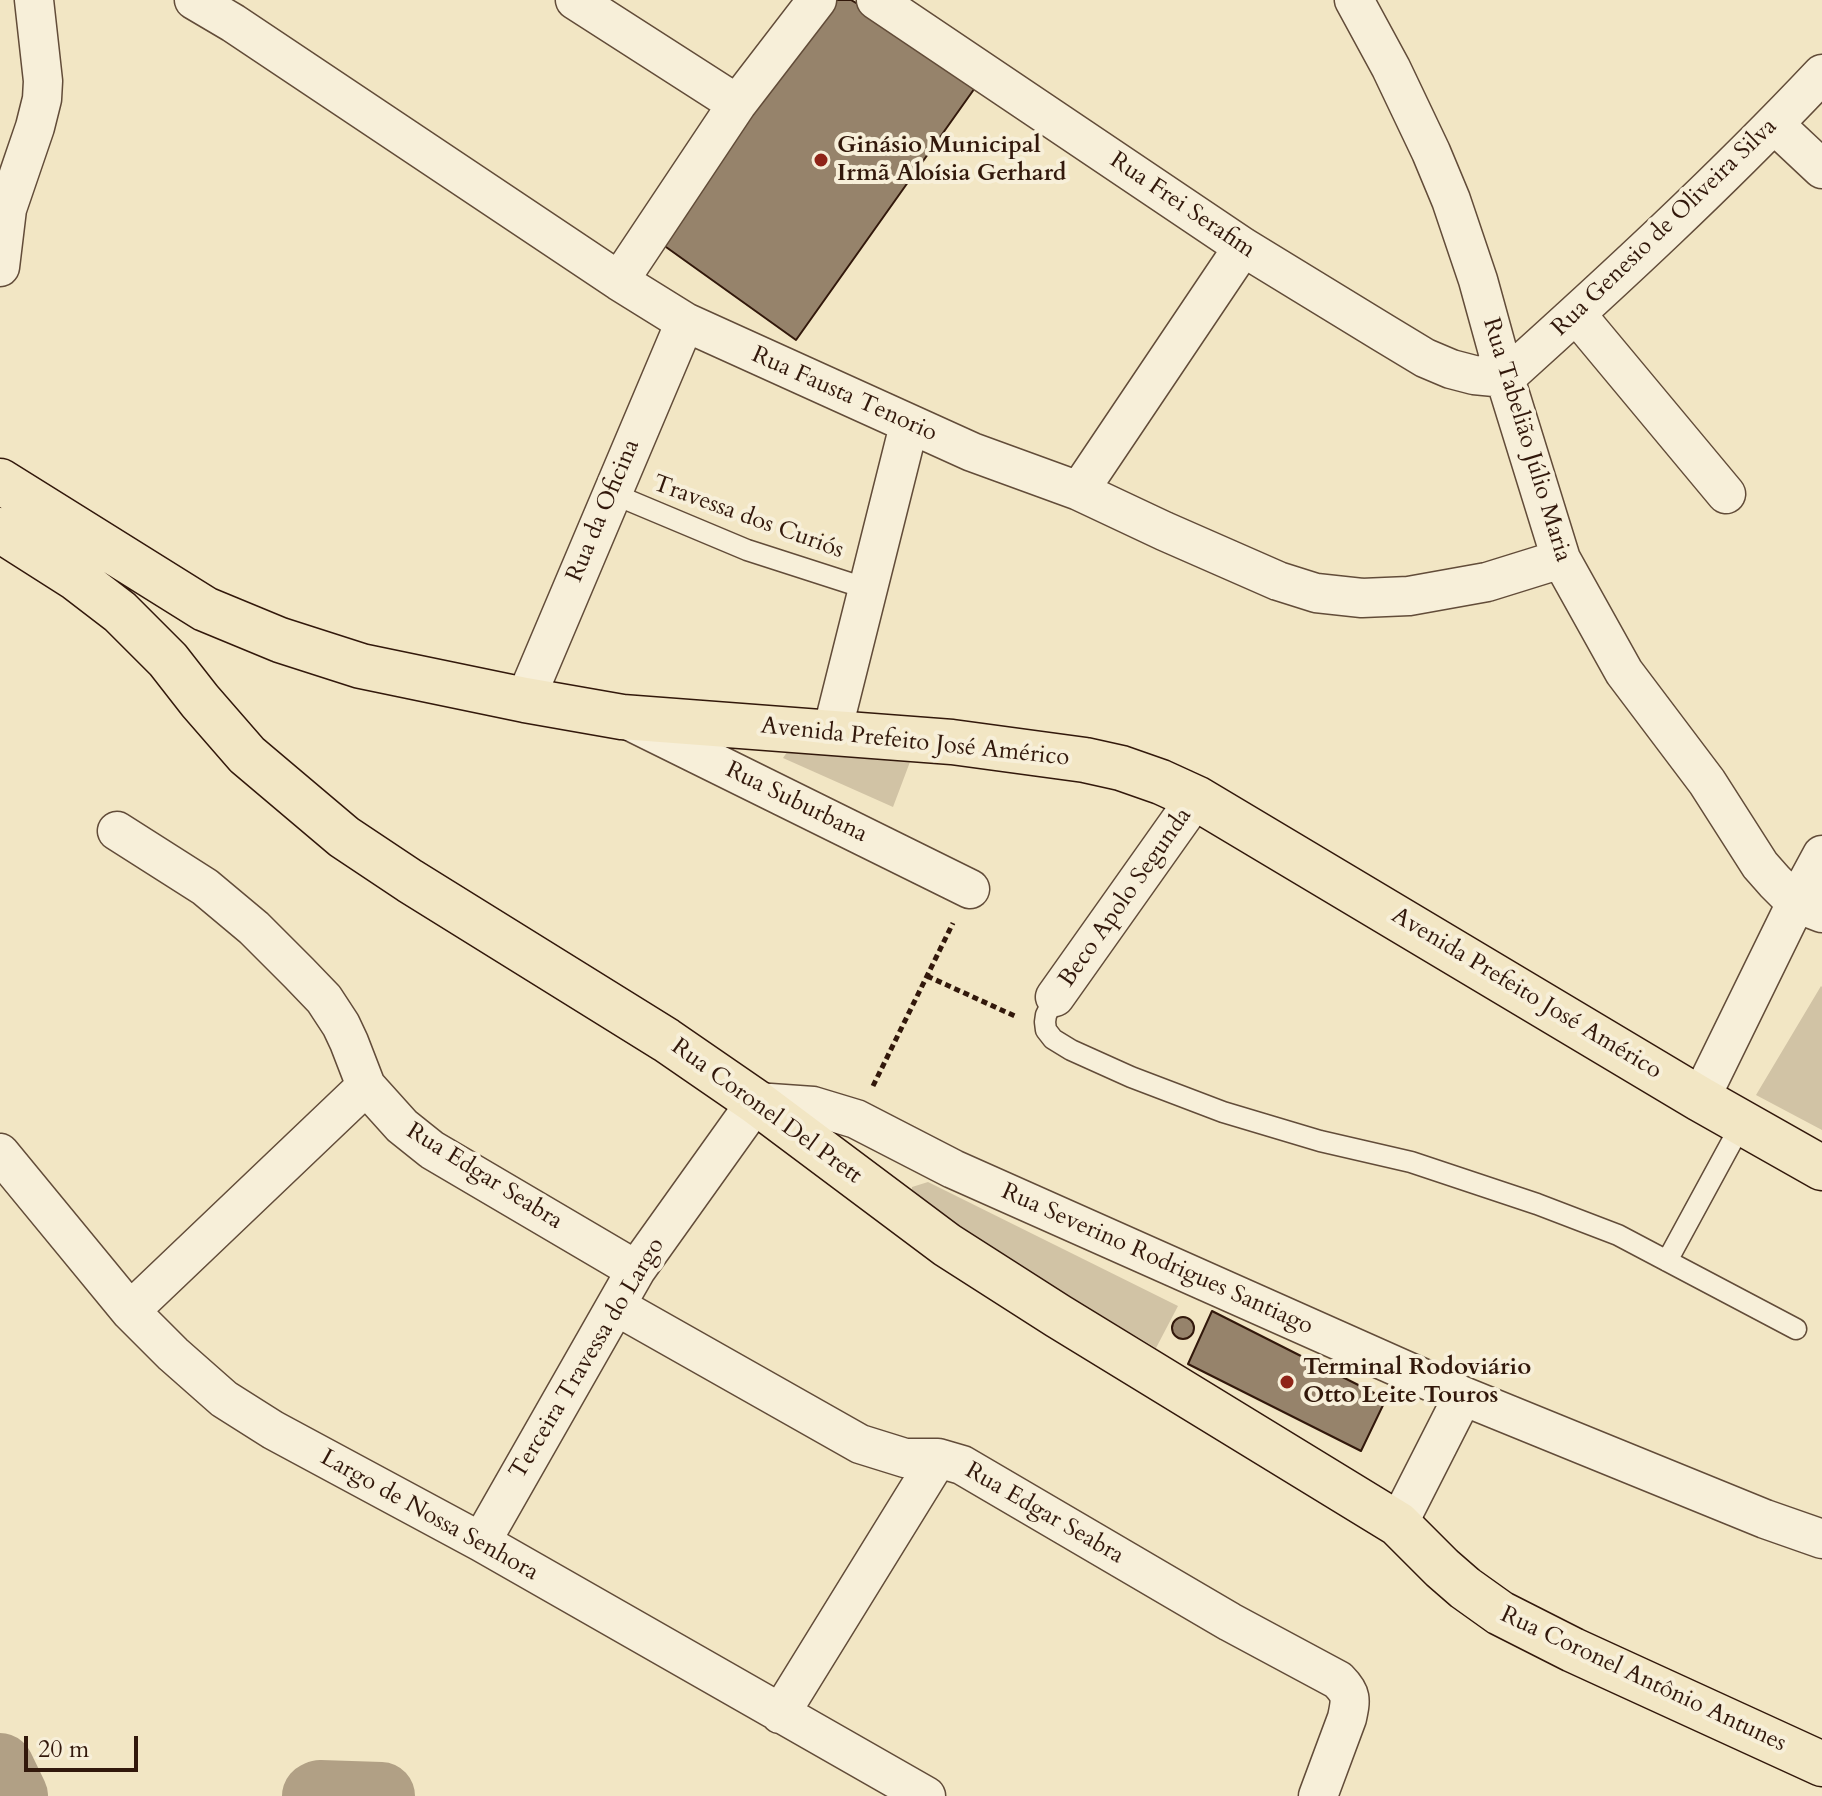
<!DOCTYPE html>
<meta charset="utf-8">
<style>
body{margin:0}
#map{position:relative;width:1822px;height:1796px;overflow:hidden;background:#f2e6c4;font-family:Cardo,serif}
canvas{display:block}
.scale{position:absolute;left:24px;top:1736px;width:114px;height:36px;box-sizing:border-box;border:4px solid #32180b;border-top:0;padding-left:10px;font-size:24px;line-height:28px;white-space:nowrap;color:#32180b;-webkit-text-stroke:6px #f7efd9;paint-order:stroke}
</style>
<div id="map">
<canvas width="1822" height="1796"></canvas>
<div class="scale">20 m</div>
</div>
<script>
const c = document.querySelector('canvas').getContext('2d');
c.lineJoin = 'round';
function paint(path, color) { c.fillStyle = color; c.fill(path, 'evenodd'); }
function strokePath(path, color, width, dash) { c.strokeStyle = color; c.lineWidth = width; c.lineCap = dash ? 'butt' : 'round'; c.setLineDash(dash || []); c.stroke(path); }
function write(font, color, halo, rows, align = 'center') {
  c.font = font + ' Cardo,serif'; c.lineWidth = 8; c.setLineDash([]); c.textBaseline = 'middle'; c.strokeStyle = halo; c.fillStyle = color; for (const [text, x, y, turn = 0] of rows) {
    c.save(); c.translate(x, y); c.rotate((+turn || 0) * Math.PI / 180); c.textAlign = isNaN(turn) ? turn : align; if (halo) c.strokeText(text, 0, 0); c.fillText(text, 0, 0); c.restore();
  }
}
const green = new Path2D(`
 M798 736 919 738 893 807 783 758Z
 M1821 986 1822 987V1130L1756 1095Z
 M928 1182 1178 1306 1156 1348 911 1203 912 1187Z`);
const river = new Path2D(`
 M0 1767 14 1796
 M316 1796 320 1794 381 1796`);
const building = new Path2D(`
 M832 0H851L982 78 796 340 659 242Z
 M1212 1311 1386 1399 1361 1451 1188 1364Z
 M1172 1328a11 11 0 1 1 22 0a11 11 0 1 1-22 0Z`);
const path = new Path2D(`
 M927 976 1017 1017
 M873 1086 953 923`);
const lane = new Path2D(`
 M611 493 747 550 868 589
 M1055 997 1046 1015 1045 1022 1046 1030 1053 1039 1071 1050 1131 1077 1223 1112 1320 1141 1411 1162 1537 1204 1618 1235 1796 1329
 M1667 1261 1742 1123`);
const street = new Path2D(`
 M194 0 233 23 619 281 685 322 972 452 1079 491 1164 531 1278 581 1316 593 1362 598 1409 596 1487 582 1561 559
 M575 0 737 104
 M876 0 1243 247 1382 332 1425 358 1451 369 1474 375 1505 378
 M1354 0 1391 68 1431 152 1451 200 1478 280 1505 378 1561 559 1624 672 1707 782 1760 865 1775 882 1796 903 1822 913
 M1774 124 1822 169
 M0 267 7 209 35 127 42 99 43 81 34 0
 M619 281 737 104 817 0
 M1576 314 1726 494
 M1505 378C1614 280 1722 180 1822 74
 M1079 491 1243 247
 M525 700 685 322
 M628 720 970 889
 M832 732 909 425
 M117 831 205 887 254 928 299 973 324 999 341 1025 349 1042 366 1086 402 1126 432 1150 636 1270
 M1055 997 1196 798
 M1700 1099 1796 903 1822 855
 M0 1153 130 1311 173 1354 224 1399 273 1430 481 1542 926 1796
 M616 1306 860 1444 905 1458H938L962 1465 1230 1622 1338 1680C1352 1694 1351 1699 1347 1718L1318 1796
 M130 1311 366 1086
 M1398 1524 1463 1396
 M481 1542 636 1270 756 1102 813 1106 856 1119 953 1169 1463 1396 1765 1519 1822 1539
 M780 1714 938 1458`);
const primary = new Path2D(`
 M0 481 205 609 280 640 361 666 525 700 622 717 952 742 1085 760 1121 768 1161 782 1196 798 1700 1099 1822 1168
 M0 530 77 579 120 612 168 660 200 701 247 755 344 837 410 881 666 1040 756 1102 947 1245 1058 1316 1398 1524 1442 1568 1465 1588 1500 1613 1573 1650 1822 1764`);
const markers = [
 [821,160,8,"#8f2418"],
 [1287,1382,8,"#8f2418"]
];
const poiNames = [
 ["Ginásio Municipal",837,146],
 ["Irmã Aloísia Gerhard",837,174],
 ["Terminal Rodoviário",1303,1368],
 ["Otto Leite Touros",1303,1396]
];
const streetNames = [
 ["Rua Frei Serafim",1182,206,34],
 ["Rua Genesio de Oliveira Silva",1665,228,-44],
 ["Rua Fausta Tenorio",844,395,24],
 ["Rua Tabelião Júlio Maria",1526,440,73],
 ["Rua da Oficina",604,511,-67],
 ["Travessa dos Curiós",748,518,20],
 ["Avenida Prefeito José Américo",915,743,6],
 ["Rua Suburbana",796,803,26],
 ["Beco Apolo Segunda",1126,898,-55],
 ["Avenida Prefeito José Américo",1526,994,31],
 ["Rua Coronel Del Prett",766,1112,36],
 ["Rua Edgar Seabra",484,1177,32],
 ["Rua Severino Rodrigues Santiago",1157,1260,24],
 ["Terceira Travessa do Largo",588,1359,-59],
 ["Rua Edgar Seabra",1044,1514,30],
 ["Largo de Nossa Senhora",429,1516,29],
 ["Rua Coronel Antônio Antunes",1643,1680,25]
];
paint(green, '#d1c3a5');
strokePath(river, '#b1a085', 68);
paint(building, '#96836b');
strokePath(building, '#32180b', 2);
strokePath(lane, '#624c39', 23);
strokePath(street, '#624c39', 41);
strokePath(primary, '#32180b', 47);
strokePath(path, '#32180b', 5, [6, 4]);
strokePath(lane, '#f7efd9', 20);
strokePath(street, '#f7efd9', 38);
strokePath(primary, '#f2e6c4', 44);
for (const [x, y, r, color] of markers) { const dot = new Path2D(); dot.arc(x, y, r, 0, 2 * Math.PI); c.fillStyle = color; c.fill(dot); strokePath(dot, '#f7efd9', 3); }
write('bold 24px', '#32180b', '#f7efd9', poiNames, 'left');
write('24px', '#32180b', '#f7efd9', streetNames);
</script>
